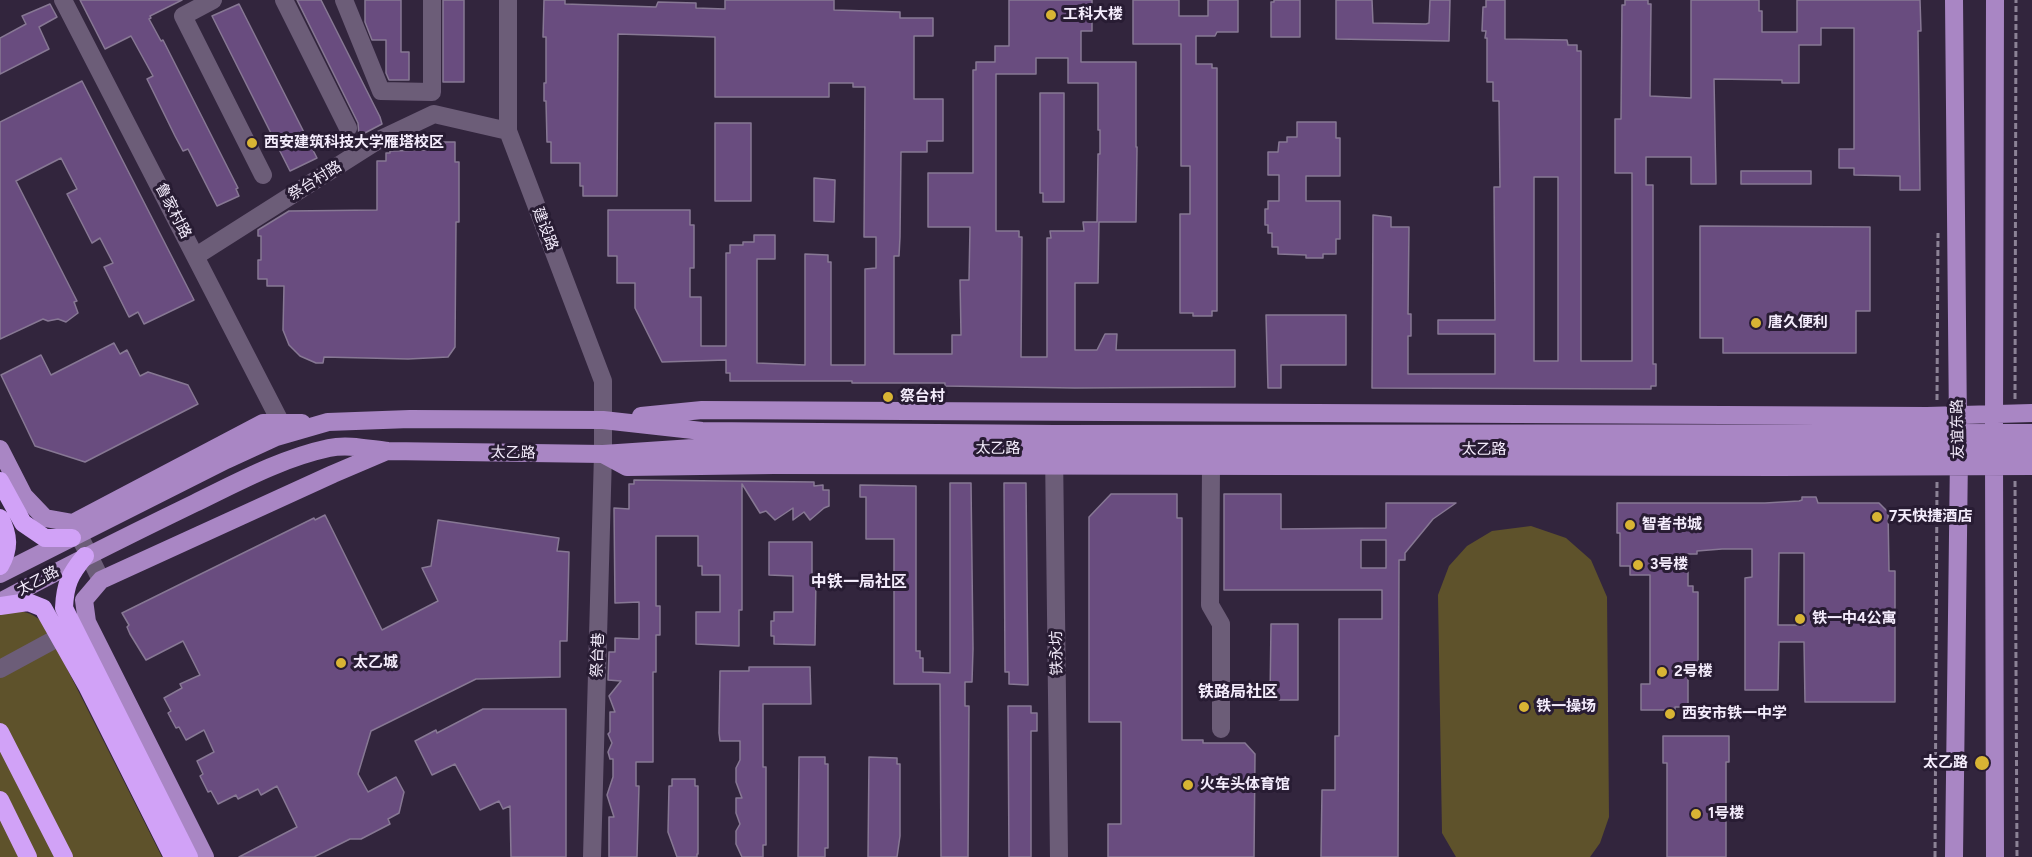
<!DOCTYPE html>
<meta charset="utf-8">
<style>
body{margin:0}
canvas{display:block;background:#32253d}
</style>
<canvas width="2032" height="857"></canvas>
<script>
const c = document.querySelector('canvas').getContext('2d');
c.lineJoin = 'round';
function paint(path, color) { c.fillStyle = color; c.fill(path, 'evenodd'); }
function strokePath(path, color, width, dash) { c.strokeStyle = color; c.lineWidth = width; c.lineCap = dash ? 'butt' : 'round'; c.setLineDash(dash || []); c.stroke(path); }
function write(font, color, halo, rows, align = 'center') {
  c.font = font + ' Figtree,"Noto Sans SC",sans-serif'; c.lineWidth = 6; c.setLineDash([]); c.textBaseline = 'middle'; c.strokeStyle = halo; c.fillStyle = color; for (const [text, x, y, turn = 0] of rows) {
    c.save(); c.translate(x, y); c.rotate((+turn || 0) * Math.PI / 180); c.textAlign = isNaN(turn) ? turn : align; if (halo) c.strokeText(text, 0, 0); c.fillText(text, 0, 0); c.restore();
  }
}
const green = new Path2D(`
 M1531 526 1566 538 1591 560 1607 597 1609 817 1600 843 1590 857H1456L1442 833 1438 595 1449 566 1467 546 1492 531Z
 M7 611C23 610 34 613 45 625L162 857H0V615Z`);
const building = new Path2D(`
 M80 0H182L150 16 151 18 149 19 161 41 163 40 238 188 236 189 239 196 217 206 188 149 183 151 175 136 147 79 153 76 131 36 105 49Z
 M297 0H321L380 117 382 124 359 136 358 123Z
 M365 0H401V52H409V80H389L386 73V40H372L365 22Z
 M443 0H464V82H443Z
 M544 0H565V4L656 7 658 2 696 3V8L725 9V0H834V10L900 12V18H933V36H914V99H943V141H927V152H901L900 237 899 256H894V354H952V335H961L960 280H969L970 227H928V173H973V70H976V62H995V46H1009V0H1092V31H1081V62H1136V147H1137L1136 222H1099L1098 283H1075V350H1097L1105 334H1117L1116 350H1235V387L1075 388 945 386V383H852V381H730V373H726V360L662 362 635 308V283H617V256H608V210H690V225H694V268H690V297H701V346H726V253H730V245H743V242H754V235H775V259H757V363L805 365V254L828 255V262H831V365H865V269L876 268V237H864L865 87H853V83H829V97H715V37L618 34 617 196H583V186H580V163H551V142H547L546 101H544V83H546V37H543ZM1036 58H1068V83H1098V130H1100V154H1098L1097 222H1083L1084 231H1050L1051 238H1047V357H1021L1022 237H1019V231H996V74H1036Z
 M1133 0H1179V16H1208V0H1238V32H1217L1215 36H1196V64H1212V68H1217V311H1212V316H1193V313H1180V214H1190V166H1181V44H1133Z
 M1274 0H1300V37H1271V2H1274Z
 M1336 0H1372L1373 23 1426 24 1429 23 1430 0H1450L1449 41 1336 39Z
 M1486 0H1505V39L1567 40 1568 45H1577V51H1581V361H1632V173H1615V119H1621L1622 5H1625V0H1648V4H1651L1650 96 1691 98V0H1759V11H1762V32H1797V0H1920L1921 31H1918L1920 190H1900V176L1854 175V168H1839V149H1854V28H1821V45H1799V83H1782V80L1714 79 1716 184H1691V157H1646V185H1653V364H1656V386H1651V389L1372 388 1373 215 1391 217V227H1409L1408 314H1411V336H1408V374H1495V334H1438V320H1495L1494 187H1500L1499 101H1493V82H1487V38H1485L1486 31H1482L1483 7H1486ZM1534 177H1558V361H1534Z
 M50 4 57 17 39 27 49 49 0 74V38L26 24 22 16Z
 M239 4 317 158 290 171 212 16Z
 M82 81 194 300 144 324 138 312 129 317 104 267 113 263 100 238 92 243 67 194 77 189 61 158 16 181 77 301 74 302 78 313 66 322 58 319 48 321 43 319 0 339V122Z
 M1040 93H1064V202H1043V193H1040Z
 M1297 122H1336V138H1340V176H1306V201H1340V239H1336V254H1323V258H1306V255L1278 254V247H1272V233H1268V225H1265V209H1268V201H1279V175H1268V152H1278L1279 142H1287V137H1297Z
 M715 123H751V201H715Z
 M425 142H455V162H459V222H456L455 347 448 357 408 359 324 357 323 363H316L300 356 289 345 283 330 284 286H267V279H258V260H261V236H258V230L289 211 377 210V161H386V153H390V151L425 150Z
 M1741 171H1811V184H1741Z
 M814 178 835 180 834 222 814 221Z
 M1700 226 1870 227V311H1856V353H1723V338H1700Z
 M1266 315H1346V365H1281V388H1268Z
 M114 343 120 354 127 350 140 376 148 372 188 385 198 404 85 462 35 446 1 375 41 355 51 375Z
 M634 480 814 482V486L823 485V490H829V506L824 508 810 520 804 512 793 520V508L775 520 766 511 760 513 742 484V610H739V646L696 644V612H720V575H702V566H698V536H656V606H660V635H656V672H653V762H636V786H639L637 857H609V817H614L607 795 613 777V759H610L608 752 612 743 608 734 610 732V712H615L609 696 621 681 608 680 609 652H615V638L639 639V602L615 603 614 508 629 509V484H634Z
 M950 483H971L973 649 972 682H965V706H969L968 857H941L940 684H894V539H866V497H860V485L916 486V651H920V658H923V672L950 673Z
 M1004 483H1026L1028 685 1009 684V672H1005Z
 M1111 494H1177V518H1182V740H1203V743H1245L1255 754 1254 857H1108V824H1121V722H1089V517Z
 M1224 494H1281V529L1386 528V503H1456L1433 519 1405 553V560H1399L1398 857H1321L1322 790H1335V736H1339V619H1382V590H1224ZM1361 540H1386V568H1361Z
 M1802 497H1816L1818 503H1879L1888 512 1889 571H1895V702H1805L1804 642H1779L1778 690H1745V578L1752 577V549H1722L1697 551V554H1688V586H1693V592H1698V667H1693V675H1688V707H1675V710H1641V684H1650V575H1630V566H1620V533H1617V503H1765L1799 501 1802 500ZM1779 553H1804V625H1778Z
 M325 515 382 630 438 601 422 568 431 566 438 520 559 538 557 551 569 552 567 641H560V677L476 679 371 731 358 774 368 792 396 777 404 792 399 813 388 819 390 824 361 839H350L314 857H239L297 827 277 786 261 795 258 789 238 799 236 795 218 804 211 791 208 792 200 776 203 774 197 761 214 752 204 730 186 740 179 727 176 728 168 713 171 711 164 698 182 688 180 684 200 675 183 641 146 660 130 634 127 627 129 625 122 613 314 518 315 520Z
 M769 542H812V577H816L815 645 774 644V636H771V621H774V612H793V576L769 575Z
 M1271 624H1298V700H1270Z
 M749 667H810L811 704H763V767H766V845H763V857H742L736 844V831L740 824 736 813V798H742L736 782V768L740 760V741H720L719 733 720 671H749Z
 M1008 706H1031V713H1037V731H1031V857H1009Z
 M483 709H566V857H511L510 806 503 809 499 801 480 810 455 764 432 775 415 741 436 730 437 733Z
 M1663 736H1729V762H1726V857H1667V763H1663Z
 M799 757H825V764H828V848H825V857H798Z
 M869 757 897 758V764H900V836L897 857H868Z
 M672 779H695V786H698V854H697V857H677L668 832 669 786H672Z`);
const path = new Path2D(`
 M2015 399 2016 0
 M1937 400 1938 233
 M2015 481 2017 857
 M1935 857 1937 482`);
const minor = new Path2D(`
 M63 0 281 423
 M213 0 183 16 263 175
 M284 0 348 128
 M344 0 381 91 432 92V0
 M508 0V131L603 381V454L592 857
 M196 256 377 141 434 114 508 131
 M1054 451 1059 857
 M1211 466 1210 605 1221 624V729
 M73 523 101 580
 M0 669 72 630`);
const major = new Path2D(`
 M1954 0 1958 427
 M641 416 702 410 1927 416 2032 413
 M1994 426 1995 0
 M0 449 24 496 45 518 73 523 263 423H302
 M603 454 627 467 774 465 1779 467 2032 466
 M1994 454 1995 857
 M0 574 226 460 276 437 328 422 410 419 603 420 702 431 1054 434 2032 433
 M0 602C64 567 129 535 195 503 238 482 282 458 329 448 348 444 369 449 388 451L603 454 693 448 2032 451
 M205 857 87 622 84 600 101 580 333 474 387 451
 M1954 857 1959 455`);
const highway = new Path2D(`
 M0 481 23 523 45 538H72
 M0 518C9 535 10 549 0 566
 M85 556C70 574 65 584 64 608L189 857
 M0 606 28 602 43 608 87 686 173 857
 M0 732 64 857
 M0 800 28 857`);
const markers = [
 [1051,15,6,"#d8b434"],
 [252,143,6,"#d8b434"],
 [1756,323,6,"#d8b434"],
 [888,397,6,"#d8b434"],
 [1877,517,6,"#d8b434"],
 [1630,525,6,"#d8b434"],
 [1638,565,6,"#d8b434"],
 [1800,619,6,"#d8b434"],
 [341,663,6,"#d8b434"],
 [1662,672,6,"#d8b434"],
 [1524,707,6,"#d8b434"],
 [1670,714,6,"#d8b434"],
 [1982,763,8,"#d8b434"],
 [1188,785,6,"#d8b434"],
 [1696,814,6,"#d8b434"]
];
const poiNames = [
 ["工科大楼",1063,15],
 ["西安建筑科技大学雁塔校区",264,143],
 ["唐久便利",1768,323],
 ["祭台村",900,397],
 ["7天快捷酒店",1889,517],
 ["智者书城",1642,525],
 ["3号楼",1650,565],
 ["铁一中4公寓",1812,619],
 ["太乙城",353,663],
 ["2号楼",1674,672],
 ["铁一操场",1536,707],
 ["西安市铁一中学",1682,714],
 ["太乙路",1968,763,"right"],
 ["火车头体育馆",1200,785],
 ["1号楼",1708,814]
];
const streetNames = [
 ["祭台村路",315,181,-32],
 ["鲁家村路",173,211,63],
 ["建设路",545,229,69],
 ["友谊东路",1958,429,-91],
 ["太乙路",998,449],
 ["太乙路",1484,450],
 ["太乙路",513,453,1],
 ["太乙路",38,581,-28],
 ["铁永坊",1057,653,-91],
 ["祭台巷",598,655,-88]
];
const neighbourhoodNames = [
 ["中铁一局社区",859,582],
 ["铁路局社区",1238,692]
];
paint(green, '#5e522b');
paint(building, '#694c7f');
strokePath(building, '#877894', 1.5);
strokePath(path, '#8c8296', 3, [6, 3]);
strokePath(minor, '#6c5d78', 18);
strokePath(major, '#a986c4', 18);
strokePath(highway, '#d1a2f7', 18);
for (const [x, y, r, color] of markers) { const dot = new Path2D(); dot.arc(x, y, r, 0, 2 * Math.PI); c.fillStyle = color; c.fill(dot); strokePath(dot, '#281c33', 2); }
write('bold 15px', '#f4ecfc', '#281c33', poiNames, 'left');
write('15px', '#f4ecfc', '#281c33', streetNames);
write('bold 16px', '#f4ecfc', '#281c33', neighbourhoodNames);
</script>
